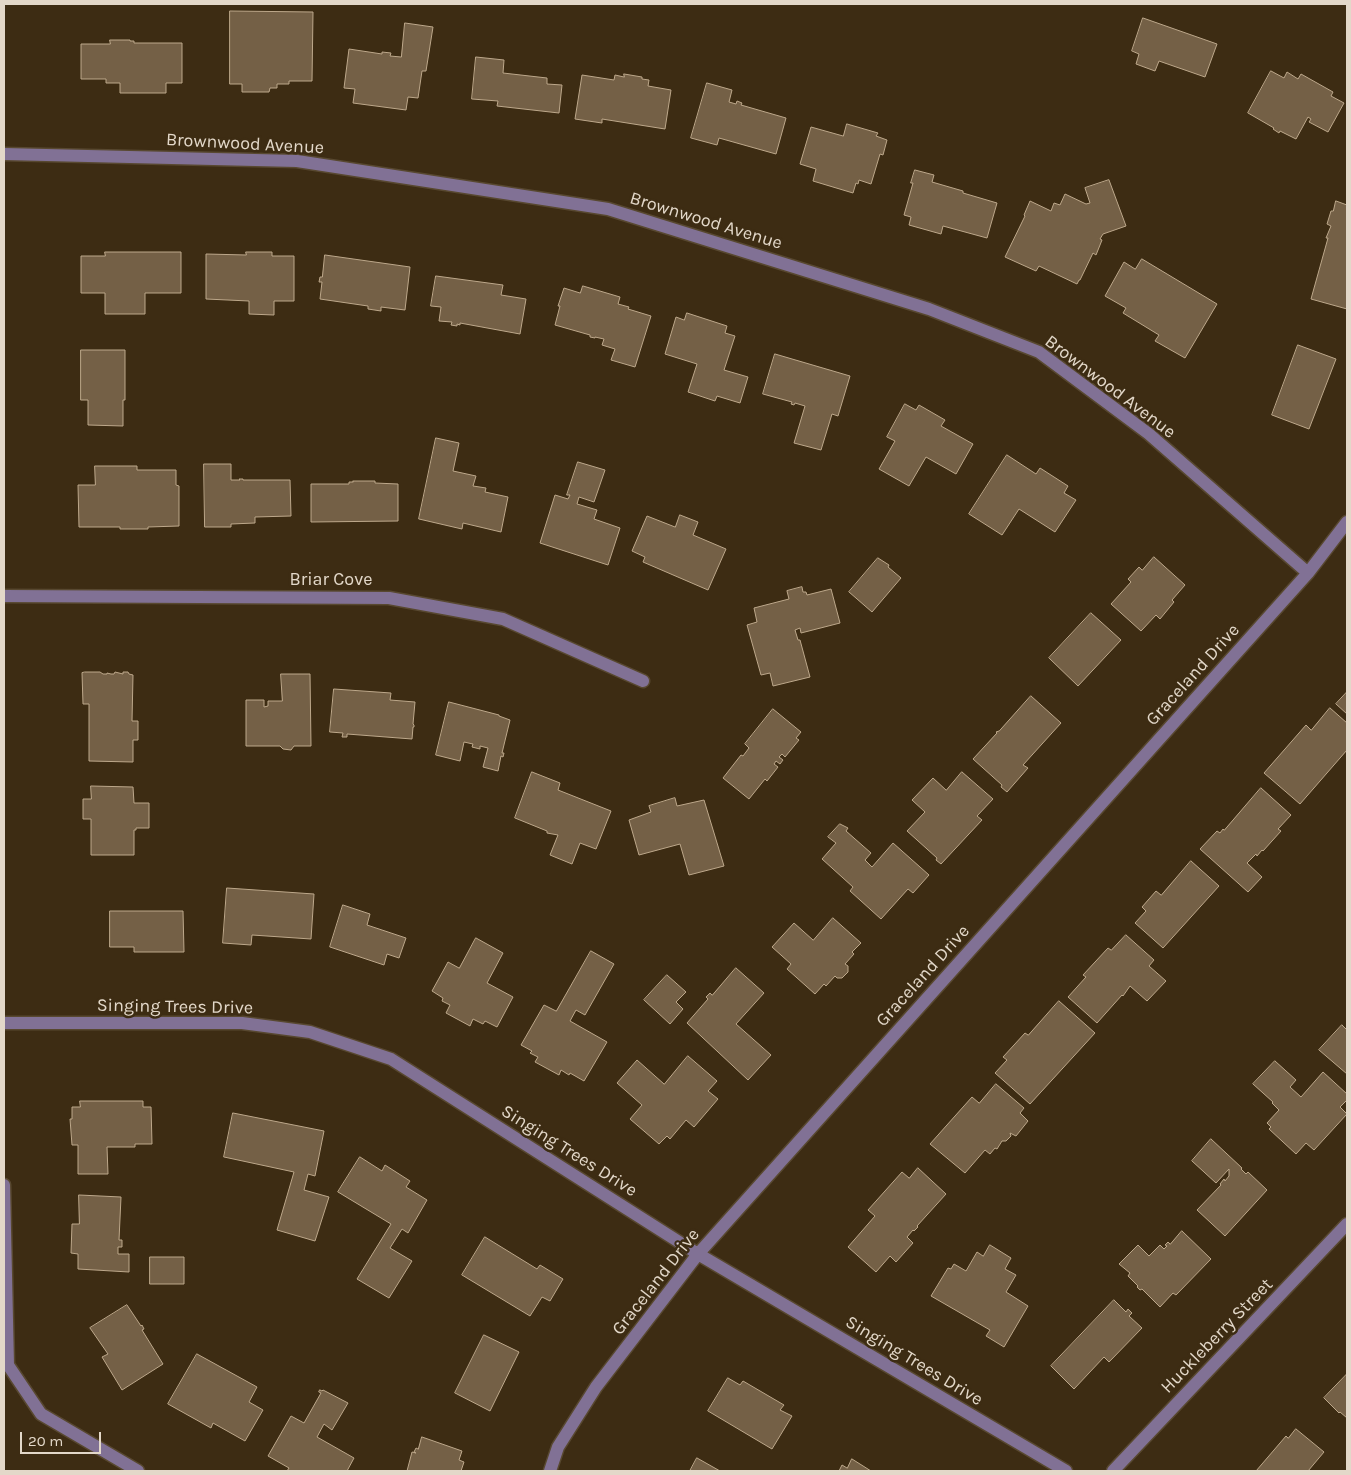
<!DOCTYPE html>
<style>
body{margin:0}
#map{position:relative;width:1351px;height:1475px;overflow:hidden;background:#3d2c13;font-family:Karla,sans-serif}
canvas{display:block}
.frame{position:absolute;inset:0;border:5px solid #e3d8c9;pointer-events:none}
.scale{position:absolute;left:20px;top:1432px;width:81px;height:22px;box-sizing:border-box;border:2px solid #e3d8c9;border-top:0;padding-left:6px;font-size:15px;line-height:18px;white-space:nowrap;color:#e3d8c9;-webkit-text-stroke:4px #3d2c13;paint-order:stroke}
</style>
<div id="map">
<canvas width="1351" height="1475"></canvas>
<div class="frame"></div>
<div class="scale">20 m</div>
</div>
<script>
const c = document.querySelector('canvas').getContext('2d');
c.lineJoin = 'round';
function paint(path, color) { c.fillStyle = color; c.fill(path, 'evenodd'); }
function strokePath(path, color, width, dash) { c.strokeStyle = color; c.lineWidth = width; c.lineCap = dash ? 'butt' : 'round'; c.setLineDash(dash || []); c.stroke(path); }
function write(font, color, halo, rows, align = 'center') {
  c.font = font + ' Karla,sans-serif'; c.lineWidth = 5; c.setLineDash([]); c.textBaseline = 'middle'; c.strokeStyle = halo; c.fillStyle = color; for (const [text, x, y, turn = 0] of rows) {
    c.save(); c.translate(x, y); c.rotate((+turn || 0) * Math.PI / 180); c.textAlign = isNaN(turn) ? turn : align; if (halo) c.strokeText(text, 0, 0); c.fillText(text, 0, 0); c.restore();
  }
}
const building = new Path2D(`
 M230 11 313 12 312 81H289V84H277V88H270L269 92H242V84H230Z
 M1143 18 1217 44 1205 77 1159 61 1155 71 1136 64 1139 54 1132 51Z
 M405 23 433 27 426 71H422L418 98 408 97 406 110 353 103 355 89 344 88 349 49 382 54V52L391 53 390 56 401 57Z
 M110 40H130V41H134V43H182V83H166V93H120V83H106V79H81V44H110Z
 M476 57 504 60 503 73 547 78V84L562 85 559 113 497 106 498 101 472 99Z
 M1271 71 1284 78 1287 72 1298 79 1301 74 1333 92 1331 96 1344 103 1328 132 1309 122 1311 119 1308 117 1296 139 1280 131 1279 133 1273 129 1274 128 1248 113Z
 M624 74 642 77V79L649 80 648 86 671 90 665 129 602 119V123L575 119 582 75 614 80 615 75 624 77Z
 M707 83 732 90 729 102 736 104 737 101 742 103 741 105 786 118 776 154 719 138 717 145 691 138Z
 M847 124 878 133 876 136 887 140 883 155 880 154 871 184 859 180 858 184 856 183 853 193 813 181 816 169 800 164 811 127 843 136Z
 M915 170 934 175 932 182 963 191V193L997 203 987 238 943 226 941 234 909 225 911 217 904 215 913 183H911Z
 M1109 180 1126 226 1103 234 1100 239 1102 240 1096 255 1093 253 1080 280H1079L1077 284 1039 266 1036 271 1005 257 1025 216 1024 215 1030 201 1051 211 1054 203 1060 205 1065 194 1086 204 1090 203 1085 188Z
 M1336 201 1347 205V309L1311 299 1328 238H1326L1331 226 1327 224 1331 211H1333Z
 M105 252H181V293H145V314H105V293H81V256H105Z
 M246 252H272V256H294V301H274V315L249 314V301L206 299V254L246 255Z
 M325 255 410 267 405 310 381 307V311L368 309V306L320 299 322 282H319L320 277H322Z
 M1142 259 1217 304 1185 358 1155 341 1159 335 1123 313 1126 308 1105 296 1124 262 1135 269Z
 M436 276 503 285 501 295 526 299 520 334 460 323V325L457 324V326L451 325 452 322 439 321 441 307 431 306Z
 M583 286 620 297 618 304 629 307 628 309 651 316 635 367 611 360 615 349 602 345 604 339 595 337V338L590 337V335L555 325 560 306H558L564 288 580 293Z
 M687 313 727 326 725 333 735 336 724 370 748 377 740 403 717 396 715 401 688 392 697 364 665 354 676 317 684 320Z
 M1298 345 1336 359 1309 429 1272 415Z
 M81 350H125V400H123V426L88 425V400H81Z
 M775 354 850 376 838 416 832 414 821 450 794 443 805 406 795 403 794 405 791 404 792 402 763 394Z
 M905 404 916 410 919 405 945 420 941 426 973 444 956 474 926 457 909 486 879 469 895 441 887 437Z
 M436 438 459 443 453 471 476 476 473 486 486 488 485 492 508 497 501 532 463 523 462 529 419 519Z
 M1007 455 1036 474 1040 468 1068 486 1064 493 1076 500 1055 532 1019 509 1002 535 969 514Z
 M578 462 605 470 594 502 579 497 577 504 597 510 594 519 620 528 608 565 540 543 555 495 568 499 570 495H567Z
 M204 464H231V480H240L239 479H243V480H290L291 516 255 517V523L231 524V527H205Z
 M95 466H137V470H176V485L179 486V526L148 527V529H120V527H79L78 485H95Z
 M353 481H375V483L398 484V521L311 522V484H349V482H353Z
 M680 515 698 522 693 535 726 549 708 590 643 562 645 557 632 551 647 516 675 527Z
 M1154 557 1185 585 1172 600 1174 602 1160 619 1156 615 1141 631 1111 604 1131 582 1128 579 1139 567 1142 570Z
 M878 558 889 565 888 567 901 578 872 612 849 592Z
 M802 587 803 592H806L807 595 831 589 840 623 801 633 800 628 795 630 798 640H800L810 677 773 686 770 673 761 675 747 625 757 622 754 608 789 599 787 591Z
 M1091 613 1121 640 1078 686 1049 658Z
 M85 672H100L103 674H107V673L111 674H114L115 672 123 674V672H128L129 674 133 675 132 721H138V740H133V762L89 761V704H83L82 673Z
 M281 674H310L311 746H294L291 750 283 749 280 746H246V700H264V707L268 706V701H282Z
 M334 689 391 693 390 700 415 702 413 724 414 725V727H413L412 739 347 734V737H342L343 733 330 732Z
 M1347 692V714L1336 704Z
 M1031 696 1061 723 1023 765 1028 768 1007 792 1001 787 1002 785 973 759 997 733 996 732 999 731Z
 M449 702 499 715V716L510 720 502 753H504L503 757 501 756 498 771 483 767 488 748 480 746V749L472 747 473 744 464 742 460 761 436 755Z
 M1330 708 1347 723V750L1300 804 1264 773 1306 725 1311 730Z
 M773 709 801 732 796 738 799 740 785 757 782 754 779 757 783 760 780 764 776 761 774 764 778 767 767 781 765 779 749 799 723 778 741 755 743 756 749 748 745 744Z
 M532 772 560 783 558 790 611 811 596 849 580 843 572 864 550 855 558 835 547 833V831L515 818Z
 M962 772 993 799 977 816 982 820 941 864 936 860 937 858 907 831 925 812 912 800 933 778 946 790Z
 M91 786 133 787 134 803H149V828H136V830H134V855H91V819H83V799H91Z
 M1261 788 1291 815 1278 829 1281 831 1263 851 1262 850 1257 856 1256 854 1247 863 1262 877 1248 892 1200 849 1217 831 1220 833 1223 829 1224 830Z
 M675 798 677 806 704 800 724 866 689 875 680 844 639 855 629 820 651 812 649 806Z
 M840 824 848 828 846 831 871 853 865 860 872 867 893 843 929 875 913 893 908 889 881 919 850 891 853 887 822 859 836 843 828 837Z
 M1191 861 1219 886 1163 948 1135 923 1146 911 1142 907 1156 891 1161 895Z
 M227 888 314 894 311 939 252 935 251 945 223 943Z
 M343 905 370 914 367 925 406 938 399 958 387 954 384 965 330 947Z
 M110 911H183L184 952H134V947H110Z
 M833 918 861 943 852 952 854 954 845 964 848 966V972L842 978H837L835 976 826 986 824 984 815 994 787 969 791 964 772 947 794 923 813 940Z
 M1126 935 1154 960 1149 966 1166 981 1147 1001 1130 986 1123 996 1122 995 1097 1023 1068 997 1086 977 1083 975 1108 948 1111 950Z
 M476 938 503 953 487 983 513 997 497 1027 485 1021 483 1024 473 1019 470 1026 446 1013 450 1005 442 1001 443 998 432 991 448 962 459 968Z
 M591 951 614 964 585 1015 576 1010 570 1021 607 1042 584 1081 570 1073 569 1075 561 1070 559 1075 535 1062 538 1057 530 1053 532 1051 521 1045 544 1005 556 1011Z
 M736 968 764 993 736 1024 771 1055 748 1080 687 1023 708 999 706 997 710 993 712 995Z
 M667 975 686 992 676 1002 683 1009 670 1024 644 1000Z
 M1059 1001 1095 1033 1030 1104 995 1073 1007 1060 1003 1057 1025 1033 1028 1035Z
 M1342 1025 1347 1030V1074L1319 1050Z
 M688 1056 717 1081 708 1091 718 1099 694 1127 686 1120 670 1139 667 1136 659 1144 630 1119 642 1105 617 1083 637 1060 664 1084Z
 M1275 1061 1296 1080 1290 1087 1301 1097 1323 1072 1347 1094V1100L1340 1107 1347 1114 1314 1150 1306 1143 1296 1154 1269 1129 1271 1127 1267 1123 1279 1110 1272 1103 1273 1102 1253 1084Z
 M996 1084 1024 1108 1020 1113 1028 1121 1016 1136 1010 1133 1011 1136 1006 1141H1002L997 1149 995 1148 990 1154 985 1150 965 1173 930 1144 972 1097 979 1103Z
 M80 1101H143V1107H151L152 1144H135V1147H107L108 1174H78V1145H72L70 1119H72V1107H80Z
 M233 1113 324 1131 315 1176 308 1174 304 1190 329 1197 315 1241 277 1230 294 1172 224 1157Z
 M1211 1139 1242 1168 1241 1169 1246 1174 1248 1172 1267 1190 1225 1236 1197 1210 1221 1185 1220 1184 1224 1179 1225 1181 1229 1176V1169L1216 1183 1192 1161Z
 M360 1157 382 1171 385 1165 410 1181 406 1187 427 1200 408 1233 402 1229 390 1248 412 1261 389 1298 357 1279 391 1224 338 1192Z
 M918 1168 946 1194 917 1226 918 1227 914 1231 913 1230 907 1237 913 1243 896 1262 890 1256 876 1272 848 1247 875 1216 868 1210 902 1172 909 1178Z
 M79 1195 121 1197 119 1240H122V1247H118V1254H129V1272L78 1269V1254L71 1253 72 1224H79Z
 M1182 1231 1211 1259 1176 1295 1173 1293 1160 1307 1142 1289 1140 1290 1137 1287 1138 1286 1128 1276 1130 1273 1119 1264 1138 1245 1149 1256 1160 1245 1164 1249 1167 1246 1165 1245 1168 1242 1170 1244Z
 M485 1237 537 1269 540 1265 563 1279 550 1301 542 1297 530 1316 462 1275Z
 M990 1245 1011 1258 1005 1269 1016 1275 1006 1292 1028 1306 1004 1347 986 1336 990 1330 931 1296 948 1268 951 1269 954 1264 966 1271 977 1252 983 1256Z
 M150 1257H184V1284H150Z
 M1114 1300 1126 1312 1128 1309 1132 1313 1129 1316 1142 1328 1109 1362 1104 1357 1074 1389 1051 1366Z
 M127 1305 141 1326 142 1325 144 1329 142 1330 163 1364 122 1390 102 1357 108 1354 90 1328Z
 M484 1335 519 1352 490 1411 455 1393Z
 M197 1354 257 1387 249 1402 263 1410 245 1441 213 1423 211 1428 168 1404Z
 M1347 1374V1418L1340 1412 1339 1413 1324 1398Z
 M728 1378 740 1385 743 1381 784 1405 780 1410 792 1416 772 1449 708 1411Z
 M320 1390 322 1391 323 1390 348 1403 332 1430 324 1424 317 1437 354 1458 347 1471H287L289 1468 268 1456 291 1416 304 1423 321 1393 319 1392Z
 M1296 1429 1324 1452 1308 1471H1256L1286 1436 1288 1438Z
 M422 1437 462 1451 459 1460 464 1462 461 1471H407L412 1452 416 1453 414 1452 416 1448 418 1449Z
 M697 1458 720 1471H690Z
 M852 1459 871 1471H839L842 1465 847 1468Z`);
const minor = new Path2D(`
 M4 154 297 161 608 209 929 309 1039 352 1149 434 1308 573
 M4 596 389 598 503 619 643 681
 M4 1023H242L310 1032 391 1059 698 1254 1066 1471
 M4 1185 8 1365 41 1414 138 1471
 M550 1471 558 1447 596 1387 698 1254 1308 573 1347 522
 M1113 1471 1347 1224`);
const streetNames = [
 ["Brownwood Avenue",245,144,3],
 ["Brownwood Avenue",706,221,17],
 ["Brownwood Avenue",1110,387,37],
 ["Briar Cove",331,580],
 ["Graceland Drive",1193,675,-48],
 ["Graceland Drive",923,976,-48],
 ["Singing Trees Drive",175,1007,1],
 ["Singing Trees Drive",569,1151,32],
 ["Graceland Drive",656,1282,-52],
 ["Huckleberry Street",1217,1336,-46],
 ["Singing Trees Drive",914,1361,31]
];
paint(building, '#746046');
strokePath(building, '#bda88b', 1);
strokePath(minor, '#584830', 15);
strokePath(minor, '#817195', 12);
write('18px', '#e3d8c9', '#3d2c13', streetNames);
</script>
